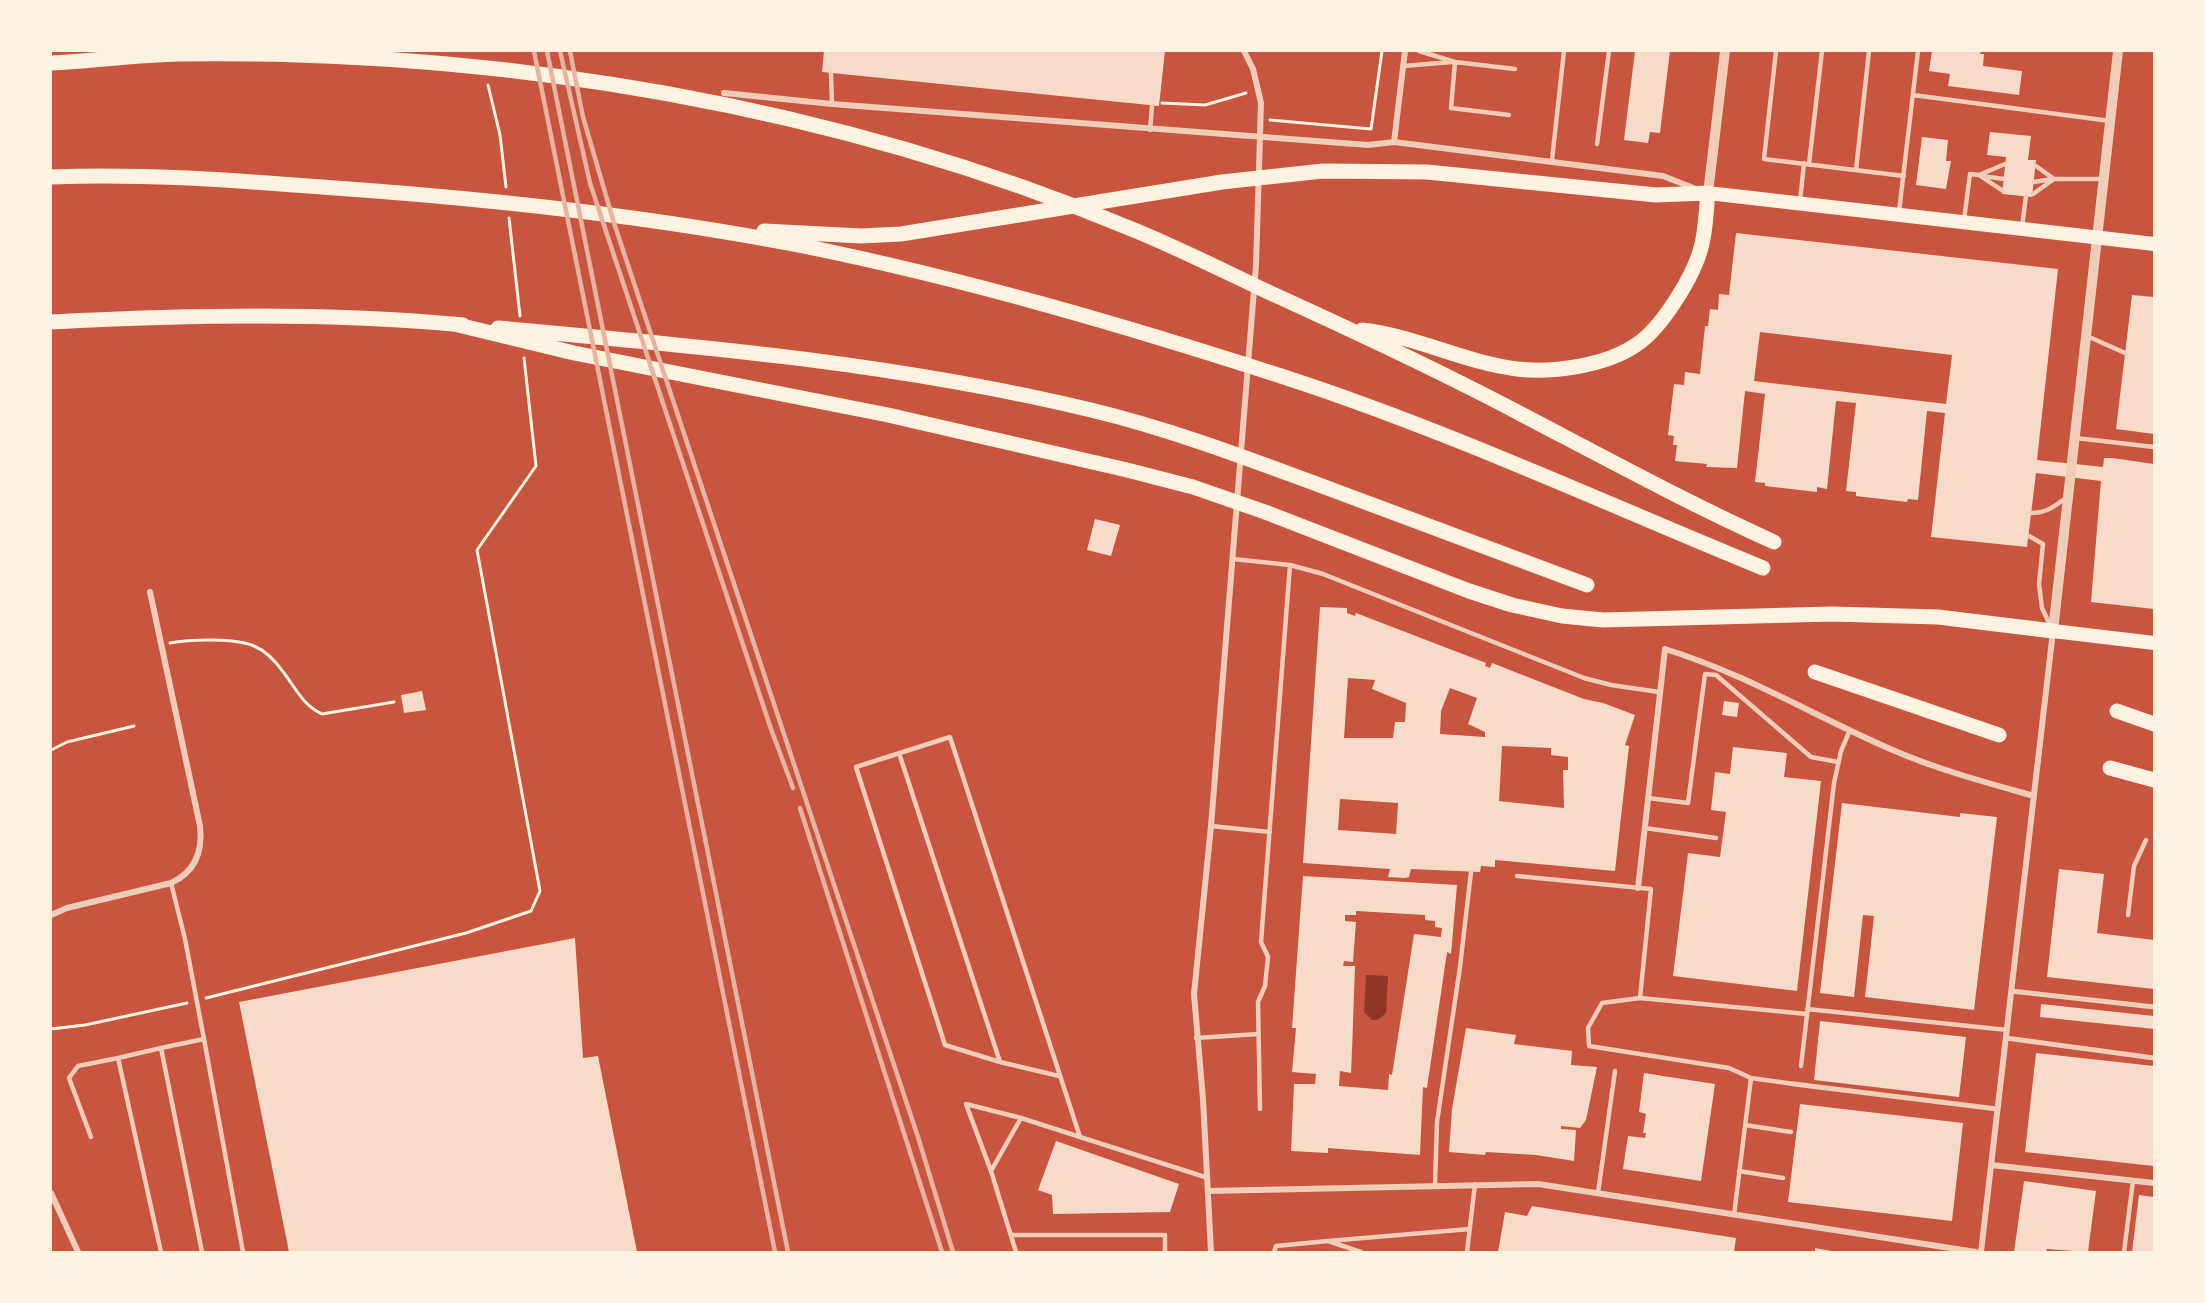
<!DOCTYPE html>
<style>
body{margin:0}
#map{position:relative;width:2205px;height:1303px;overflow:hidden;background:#c8553d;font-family:Commissioner,sans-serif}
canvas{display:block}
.frame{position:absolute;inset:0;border:52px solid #fff3e0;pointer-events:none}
</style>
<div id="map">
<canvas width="2205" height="1303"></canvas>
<div class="frame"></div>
</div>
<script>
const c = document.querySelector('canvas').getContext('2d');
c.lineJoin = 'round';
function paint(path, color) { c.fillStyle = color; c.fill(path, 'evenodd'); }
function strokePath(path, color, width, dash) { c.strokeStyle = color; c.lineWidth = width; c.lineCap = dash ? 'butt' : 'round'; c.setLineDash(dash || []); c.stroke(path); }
const water = new Path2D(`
 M1366 975 1388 976 1386 1013 1378 1020H1372L1364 1012Z`);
const building = new Path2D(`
 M824 51H1165L1159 106 822 72Z
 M1635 51H1670L1660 133 1650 132 1648 143 1624 140Z
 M1932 51H1981L1980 54H1984L1983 66 2022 71 2019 95 1948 86 1950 74 1929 71Z
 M1990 132 2031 136 2028 160H2036L2032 197 2002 194 2006 157 1987 155Z
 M1922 137 1948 140 1946 161H1951L1946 189 1916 185Z
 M1736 233 2058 269 2037 460 2103 467 2104 458H2112L2154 464V609L2091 602 2101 481 2036 473 2027 547 1931 537 1945 413 1927 411 1918 500 1908 499 1907 502 1856 496V492L1846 491 1856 403 1836 401 1827 489 1817 487V492L1765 486V483L1755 482 1765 394 1745 391 1737 468 1706 467 1707 464 1675 461 1677 445H1673L1674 436 1668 435 1674 384 1684 385 1685 372 1700 374 1705 326H1708L1710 309 1718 310 1719 294 1729 295ZM1760 332 1952 355 1946 404 1754 381Z
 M2132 295 2154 297V434L2116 429Z
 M1095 519 1120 525 1111 556 1087 550Z
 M1320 607 1347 608V613L1355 616 1356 613 1486 663 1485 666 1490 668 1492 663 1584 699 1603 703 1635 715 1625 745 1629 746 1615 871 1495 860V867L1481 866 1480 872 1411 869 1409 877 1405 878 1388 877 1390 869 1303 863ZM1348 678 1375 680 1372 689 1406 703 1405 722H1395L1393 738H1344ZM1450 688 1477 698 1468 724 1485 732V737L1440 734 1441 711ZM1502 746 1551 748V755L1568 757V770H1563L1564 808 1499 801ZM1340 799 1398 803 1396 834 1338 830Z
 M422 691 426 710 404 713 401 695Z
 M1724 701 1739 703 1737 717 1722 715Z
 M1733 747 1787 753 1784 777 1821 781 1797 991 1673 976 1688 853 1720 857 1726 812 1711 810 1715 772 1730 774Z
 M1842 803 1960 817V813L1997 817 1974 1010 1865 997 1874 916 1863 915 1854 997 1820 993Z
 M2059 869 2104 874 2097 933 2154 940V989L2047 977Z
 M1303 876 1457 885 1451 954 1447 952 1427 1088 1423 1087 1420 1155 1328 1148V1153L1291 1151 1294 1084H1315L1316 1074 1292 1072 1296 1028H1292ZM1356 911 1425 915V920L1435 921V927L1442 928 1441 937 1414 934 1392 1075 1389 1074 1388 1090 1339 1086 1340 1071 1351 1073 1352 1051 1355 966H1343L1344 961 1353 962 1356 922 1345 921V915H1356Z
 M575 938 583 1058 598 1056 637 1252H289L239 1002Z
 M2041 1004 2154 1016V1029L2040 1017Z
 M1820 1021 1966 1037 1959 1097 1814 1080Z
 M1466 1028 1516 1035 1514 1044 1572 1051 1571 1065 1597 1067 1586 1120 1580 1128 1561 1126V1129L1576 1130 1574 1161 1536 1155 1486 1152 1485 1155 1449 1152 1452 1109Z
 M2036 1053 2154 1066V1166L2025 1152Z
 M1644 1073 1715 1084 1701 1181 1623 1169 1628 1136 1645 1138 1646 1133H1643L1646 1114 1639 1112Z
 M1800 1104 1963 1123 1952 1221 1788 1202Z
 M1056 1141 1179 1184 1170 1212 1053 1214 1052 1195 1038 1190Z
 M2024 1181 2096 1191 2088 1252 2047 1249 2046 1252H2014Z
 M2139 1195 2154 1197V1252H2132Z
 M1532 1206 1736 1238 1734 1252H1498L1505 1212 1527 1216Z
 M1815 1248 1831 1251V1252H1815Z`);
const path = new Path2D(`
 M488 85 500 135 506 187
 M1162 103 1205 105 1246 93
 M1270 120 1371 129 1382 51
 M509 218 520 316
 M170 643C191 639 235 638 254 646 266 651 277 663 284 673 297 690 302 704 322 714L394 702
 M51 750 67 742 134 726
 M206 998 466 933 531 911 540 891 477 550 536 466 524 358
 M51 1029 85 1025 187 1003`);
const service = new Path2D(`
 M1419 51 1455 62 1515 69
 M1776 51 1764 159 1904 176
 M1455 62 1451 108 1509 115
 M1403 66 1452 62
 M831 73 832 104
 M1913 95 2110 121
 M1150 130 1152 106
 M1597 144 1609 51
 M1552 160 1564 51
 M1809 164 1822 51
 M2036 166 2054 179H2104
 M1856 170 1869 51
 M1979 175 2003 191
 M1982 176 2004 179
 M2034 182 2052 179
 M2033 194 2054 179
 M1800 201 1804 163
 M1899 212 1918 51
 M1964 220 1970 174 1979 175 2005 164
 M2022 227 2026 196
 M2087 336 2125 353
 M2076 438 2154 447
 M2031 513C2047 513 2055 506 2067 497
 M2029 536 2043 544 2039 584 2042 608 2051 627
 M1233 559 1290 565 1323 574 1584 678 1611 685 1659 692
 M899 753 1000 1062 1059 1076
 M1648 798 1688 803 1705 674 1716 675 1811 757 1838 762
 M1211 826 1270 832
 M1645 828 1716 838
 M1517 876 1651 889 1640 998 1807 1014
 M171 883 185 939 204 1039
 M2128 915 2134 866 2146 840
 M1640 998 1602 1003 1588 1028 1589 1046 1729 1068 1751 1078
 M1807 1009 2007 1030
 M1196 1038 1258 1034
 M1000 1062 945 1045 856 767 950 737 1080 1137
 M1801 1066 1834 783 1841 751 1850 730
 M1260 1109 1258 1002 1265 986 1268 957 1261 942 1290 565
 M1745 1125 1791 1132
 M91 1137 69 1078 78 1066 118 1058
 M991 1171 966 1104 1021 1118
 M1739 1171 1783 1178
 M1435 1186 1437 1122 1460 967 1471 872
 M1598 1193 1615 1071
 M1734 1215 1751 1078 1794 1084
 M1012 1235H1165V1252
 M1328 1241 1470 1229
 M161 1252 118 1058 161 1048
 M202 1252 161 1048 204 1039 243 1252
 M1016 1252 991 1171 1021 1118 1208 1178
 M1274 1252 1276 1246 1328 1241 1361 1252
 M1467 1252 1475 1184
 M2124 1252 2133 1181`);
const pedestrian = new Path2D(`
 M2011 991 2154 1007
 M2006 1038 2154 1058
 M1794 1084 1997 1109`);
const minor = new Path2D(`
 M724 93 832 104 1368 145 1394 142 1663 176 1696 189
 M1394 142 1405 51
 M1638 888 1665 649C1746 674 1818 718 1895 751 1939 770 1988 783 2034 796
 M51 915 67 908 171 883C195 872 203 852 200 826L150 592
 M1991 1165 2154 1183
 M1208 1191 1538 1184 1976 1252
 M51 1193 78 1252
 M1211 1252 1203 1099 1194 994 1211 826 1256 265 1261 103 1253 69 1244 51
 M1981 1252 2053 631`);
const tertiary = new Path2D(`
 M1708 193 1725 51
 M2053 631 2118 51`);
const primary = new Path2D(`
 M1708 193 2154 244
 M2053 631 2154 643`);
const motorway = new Path2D(`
 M51 63C94 61 136 55 179 54 501 49 835 105 1134 230 1178 248 1222 270 1266 291 1352 330 1438 370 1521 414 1605 458 1688 503 1774 542
 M51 177C146 173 240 181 335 188 491 199 650 216 803 246 966 279 1126 326 1284 377 1447 430 1604 503 1763 568
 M764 231 861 236 901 234 1222 182 1323 171 1427 172 1656 195 1708 193C1706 211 1706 230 1701 248 1693 277 1662 328 1636 345 1605 366 1553 373 1517 369 1463 362 1415 336 1362 330
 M51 322C188 315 326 312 463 325
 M454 324 574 353 888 415 1127 470 1193 487 1265 512 1469 591 1512 605 1562 616 1603 620 1832 614 1938 617 2053 631
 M498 328C698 346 896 363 1091 410 1170 429 1246 458 1322 486 1410 519 1499 552 1587 585
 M1815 672 1999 735
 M2117 711 2154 724
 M2110 768 2154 780`);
const rail = new Path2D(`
 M534 51 775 1252
 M547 51 788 1252
 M560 51 590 183 771 729 793 788
 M570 51 583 117 614 223 918 1137 953 1252
 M800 808 942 1252`);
paint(water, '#8f3625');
paint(building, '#f7dbc8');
strokePath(path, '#fff3e0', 3);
strokePath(service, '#f1ccb7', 4.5);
strokePath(pedestrian, '#f1ccb7', 5);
strokePath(minor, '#f1ccb7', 6);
strokePath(tertiary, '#f1ccb7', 10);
strokePath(primary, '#fff3e0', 14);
strokePath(motorway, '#fff3e0', 15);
strokePath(rail, '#e9b49f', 4.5);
</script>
